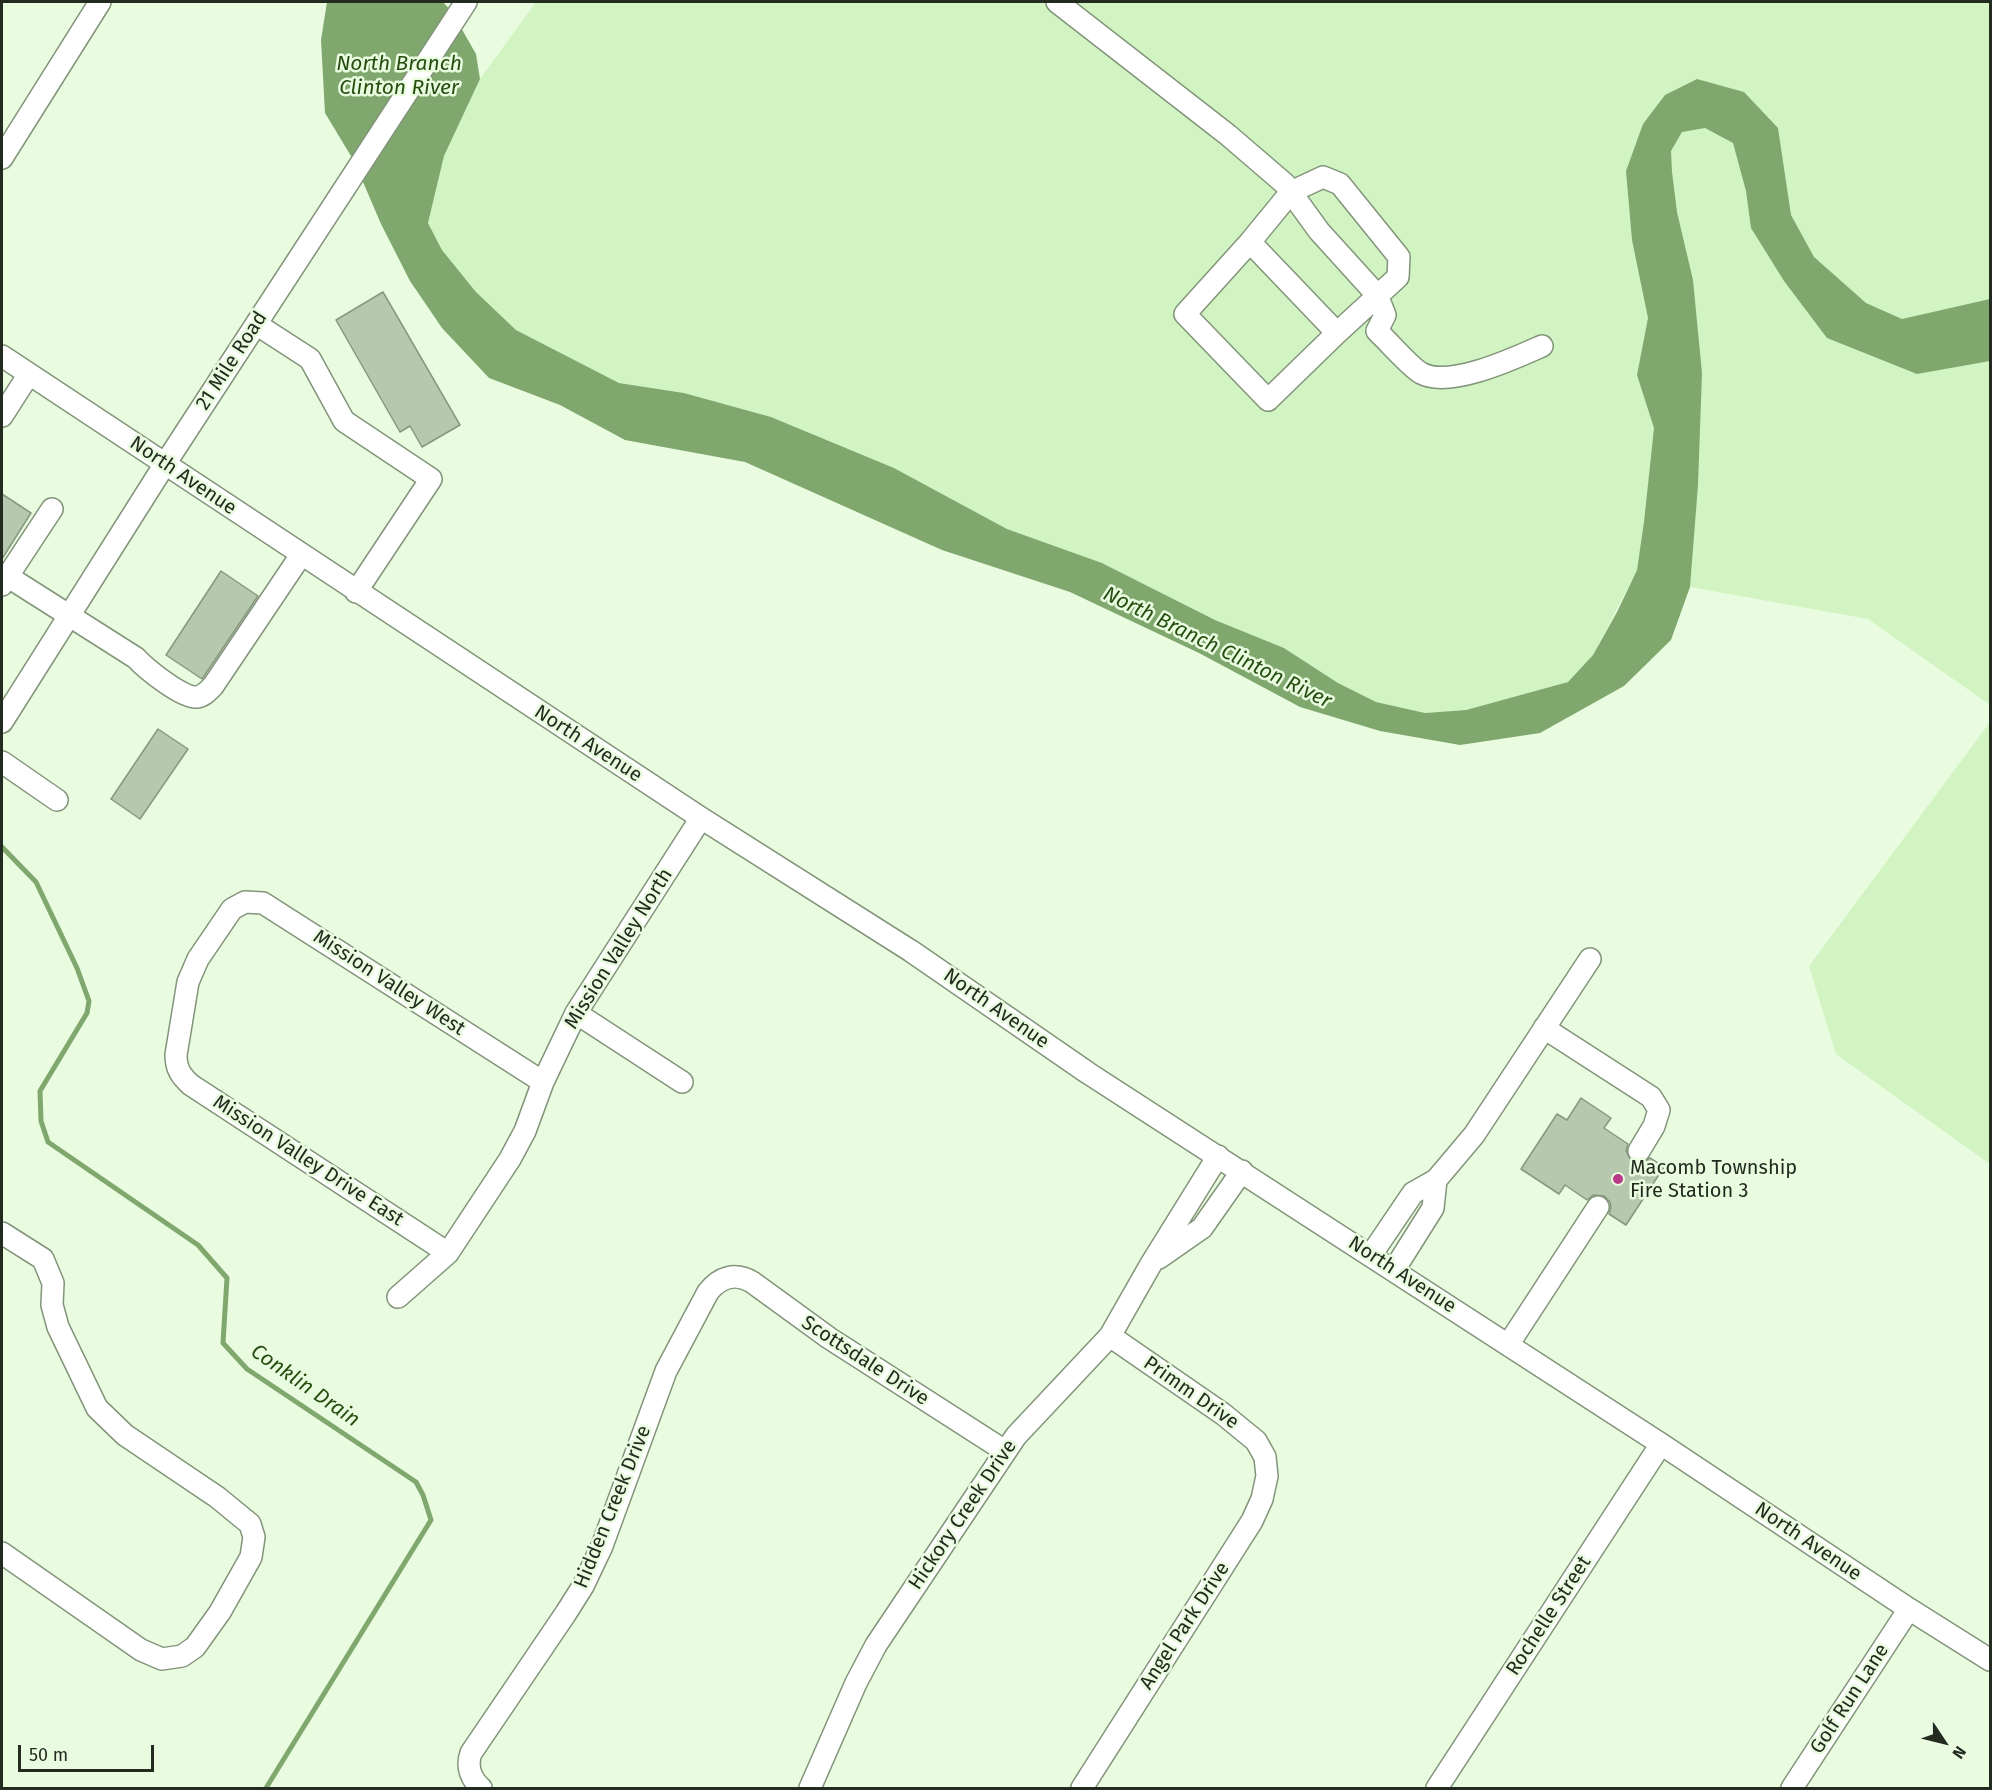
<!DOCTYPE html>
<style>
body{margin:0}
#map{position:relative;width:1992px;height:1790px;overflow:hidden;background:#e9fce0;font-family:"Fira Sans",sans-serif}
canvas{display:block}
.frame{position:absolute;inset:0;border:3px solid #232b20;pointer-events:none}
.north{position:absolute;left:1914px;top:1712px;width:60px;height:60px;-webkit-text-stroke:4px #e9fce0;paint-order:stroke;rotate:125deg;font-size:16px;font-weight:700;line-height:24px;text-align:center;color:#232b20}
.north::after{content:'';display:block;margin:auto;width:21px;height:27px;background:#232b20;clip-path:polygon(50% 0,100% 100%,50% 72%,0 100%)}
.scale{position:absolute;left:18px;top:1745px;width:136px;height:27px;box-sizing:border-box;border:3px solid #232b20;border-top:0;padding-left:8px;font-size:18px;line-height:21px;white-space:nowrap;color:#232b20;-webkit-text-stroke:4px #e9fce0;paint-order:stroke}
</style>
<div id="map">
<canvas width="1992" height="1790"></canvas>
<div class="frame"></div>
<div class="north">N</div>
<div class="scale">50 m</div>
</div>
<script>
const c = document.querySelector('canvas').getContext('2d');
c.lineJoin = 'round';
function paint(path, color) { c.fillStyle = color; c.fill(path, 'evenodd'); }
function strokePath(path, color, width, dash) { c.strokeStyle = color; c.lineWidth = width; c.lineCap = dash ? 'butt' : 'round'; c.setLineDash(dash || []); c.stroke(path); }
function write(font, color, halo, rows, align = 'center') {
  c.font = font + ' "Fira Sans",sans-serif'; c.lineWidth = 5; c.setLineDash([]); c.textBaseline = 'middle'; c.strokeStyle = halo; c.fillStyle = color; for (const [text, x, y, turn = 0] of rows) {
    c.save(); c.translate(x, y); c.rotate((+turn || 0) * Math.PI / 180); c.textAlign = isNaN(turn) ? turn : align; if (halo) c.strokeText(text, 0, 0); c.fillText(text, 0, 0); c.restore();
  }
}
const green = new Path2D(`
 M536 2H1990V705L1868 619 1690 587 1637 570 1593 655 1568 682 1466 710 1425 713 1376 702 1338 683 1284 648 1215 620 1102 563 1007 529 894 468 771 417 684 393 619 383 516 330 476 292 442 250 428 223 444 156 480 79Z
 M1990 722V1164L1836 1054 1809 966Z`);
const water = new Path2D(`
 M327 2H443L452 12 476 54 480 79 444 156 428 223 442 250 476 292 516 330 619 383 684 393 771 417 894 468 1007 529 1102 563 1215 620 1284 648 1338 683 1376 702 1425 713 1466 710 1568 682 1593 655 1617 612 1637 570 1644 522 1654 428 1637 375 1648 318 1632 240 1626 171 1643 124 1665 95 1697 79 1744 92 1778 128 1791 215 1814 257 1866 303 1902 319 1990 299V361L1917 374 1827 338 1784 281 1751 228 1746 191 1733 143 1705 128 1682 132 1671 151 1672 172 1677 212 1693 280 1702 373 1698 485 1690 587 1671 640 1624 686 1540 733 1460 745 1380 731 1300 707 1199 653 1070 592 942 550 745 462 625 440 560 405 489 378 442 328 410 281 381 224 354 161 325 113 321 40Z`);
const stream = new Path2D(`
 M2 847 36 882 77 968 89 1001 87 1013 40 1091 41 1121 48 1142 198 1245 227 1278 223 1343 247 1369 416 1482 423 1495 431 1520 266 1788`);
const building = new Path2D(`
 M383 292 460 425 422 447 410 426 400 432 336 320Z
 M2 494 31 513 2 559Z
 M221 571 258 596 202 679 166 655Z
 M158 729 188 749 140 819 111 799Z
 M1581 1098 1611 1118 1604 1128 1628 1144 1626 1151 1632 1162 1639 1164 1650 1158 1664 1167 1626 1225 1609 1214 1611 1208 1610 1202 1604 1196 1593 1195 1587 1200 1565 1185 1559 1194 1521 1169 1557 1114 1567 1120Z`);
const minor = new Path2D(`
 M1057 2 1228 135 1285 184 1319 231 1377 295 1385 315 1377 331C1387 340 1411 368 1421 373 1449 389 1515 358 1542 346
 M2 158 100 2
 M1323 177 1340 184 1399 257 1398 277 1337 333 1250 242 1291 192Z
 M1250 242 1185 314 1268 400 1337 333
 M256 324 310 359 344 421 431 479 356 592
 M2 356 701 818 911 951 1088 1073 1661 1444 1909 1609 1990 1660
 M2 416 29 374
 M7 576 136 658C145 668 183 699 197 697 204 696 208 691 213 686L301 555
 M2 585 52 509
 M2 722 165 464 466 2
 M2 762 57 800
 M576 1013 682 1082
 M1544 1028 1651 1097 1659 1110 1654 1126 1639 1151
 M2 1233 43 1259 53 1283 52 1305 58 1327 97 1408 125 1435 217 1497 250 1524 254 1537 251 1557 220 1612 195 1647 182 1656 162 1659 141 1650 2 1553
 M448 1253 191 1085C181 1076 176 1069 176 1055L188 982 198 959 232 909 245 902 263 903 543 1082
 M1371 1255 1413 1193 1436 1180 1474 1135 1590 959
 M1159 1258 1202 1228 1242 1171
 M1394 1270 1433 1208 1436 1180
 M398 1297 448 1253 510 1159 525 1131 543 1082 576 1013 701 818
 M1508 1345 1598 1207
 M481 1788C471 1779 466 1767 471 1753L566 1613 583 1586 602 1546 666 1371 708 1292C720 1277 735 1272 752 1282L829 1338 1005 1451
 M810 1788 856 1683 876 1645 1016 1436 1110 1336 1151 1264 1218 1156
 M1082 1788 1252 1521 1262 1499 1267 1476 1265 1457 1256 1441 1223 1414 1110 1336
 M1437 1788 1661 1444
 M1792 1788 1909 1609`);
const markers = [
 [1618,1179,6,"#b83a88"]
];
const streetNames = [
 ["21 Mile Road",232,361,-57],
 ["North Avenue",183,476,34],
 ["North Avenue",588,744,33],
 ["Mission Valley North",619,949,-58],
 ["Mission Valley West",389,983,33],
 ["North Avenue",996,1009,35],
 ["Mission Valley Drive East",308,1161,33],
 ["North Avenue",1402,1275,33],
 ["Scottsdale Drive",865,1361,33],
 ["Primm Drive",1191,1393,35],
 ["Hidden Creek Drive",613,1507,-68],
 ["Hickory Creek Drive",963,1515,-56],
 ["North Avenue",1808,1542,34],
 ["Rochelle Street",1549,1616,-57],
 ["Angel Park Drive",1185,1626,-57],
 ["Golf Run Lane",1850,1699,-57]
];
const poiNames = [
 ["Macomb Township",1630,1168],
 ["Fire Station 3",1630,1191]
];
const waterNames = [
 ["North Branch",399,64],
 ["Clinton River",399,88],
 ["North Branch Clinton River",1217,648,26],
 ["Conklin Drain",305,1386,35]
];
paint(green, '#d2f4c3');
paint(water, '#80a86e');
strokePath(stream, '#80a86e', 5);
paint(building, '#b6c9ae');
strokePath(building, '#86987f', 1.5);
strokePath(minor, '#82947a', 24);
strokePath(minor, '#fff', 21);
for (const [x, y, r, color] of markers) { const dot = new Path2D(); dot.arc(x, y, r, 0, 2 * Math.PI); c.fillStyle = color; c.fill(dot); strokePath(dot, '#e9fce0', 2); }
write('20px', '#232b20', '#e9fce0', streetNames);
write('20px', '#232b20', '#e9fce0', poiNames, 'left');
write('italic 21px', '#274e11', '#e9fce0', waterNames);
</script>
